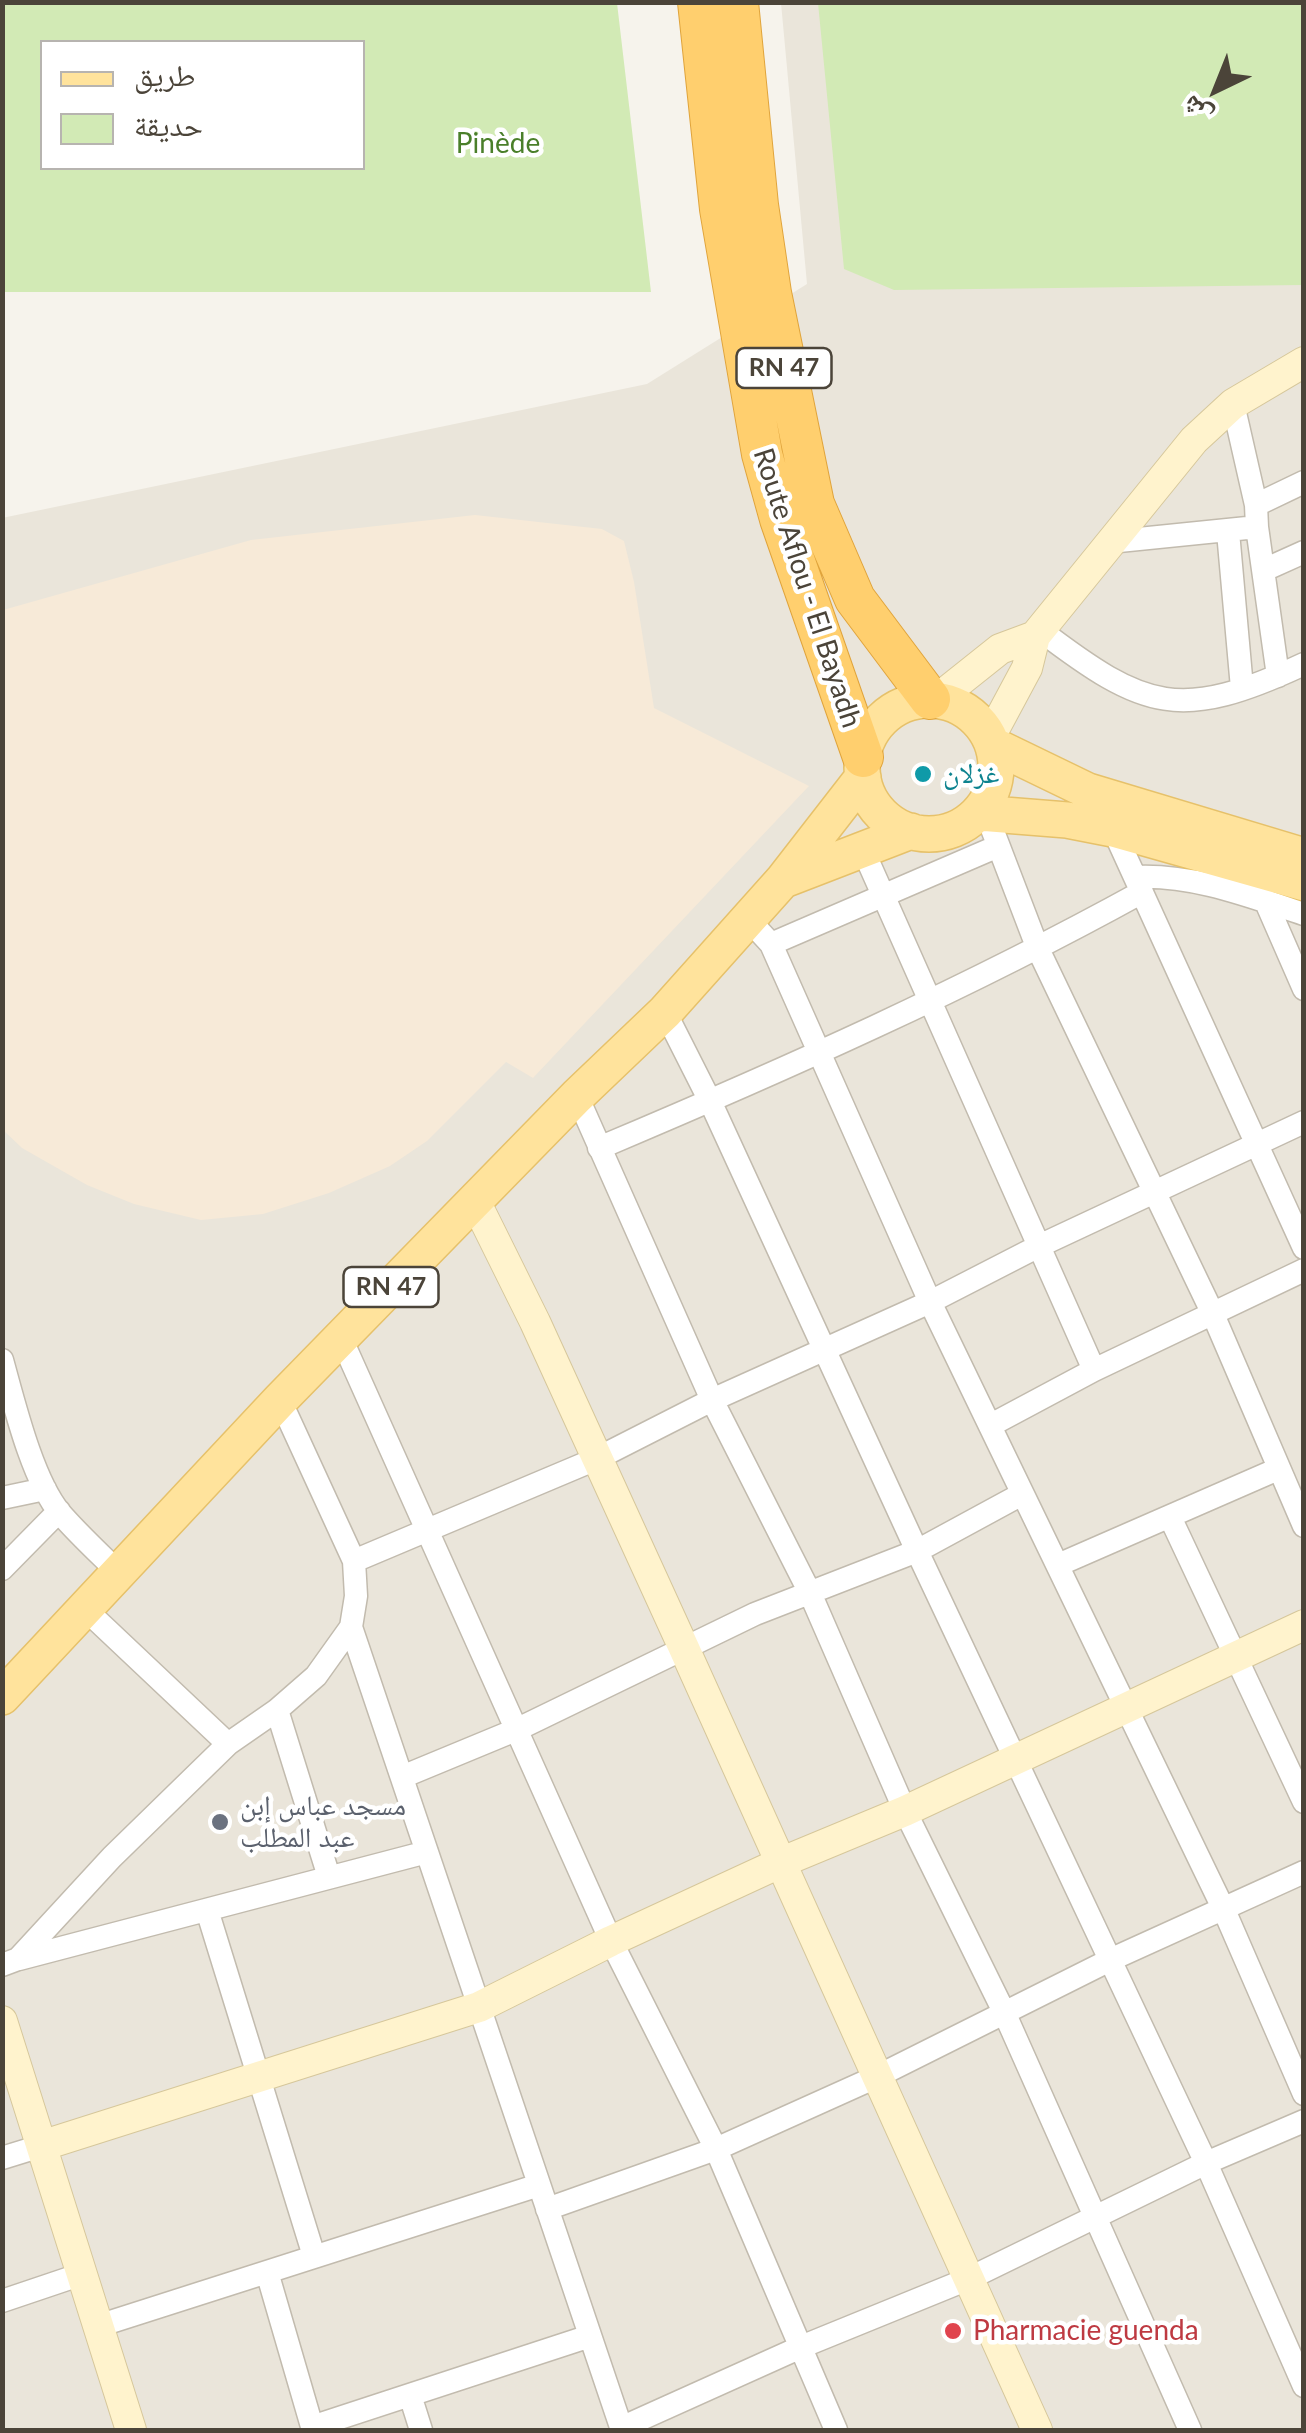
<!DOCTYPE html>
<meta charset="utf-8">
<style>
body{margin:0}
#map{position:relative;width:1306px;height:2433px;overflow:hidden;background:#f6f3ec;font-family:Lato,"Noto Naskh Arabic",sans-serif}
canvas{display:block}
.frame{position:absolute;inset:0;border:5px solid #4b4439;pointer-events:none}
.legend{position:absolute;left:40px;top:40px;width:325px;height:130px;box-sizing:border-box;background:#fff;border:2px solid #b7b4b0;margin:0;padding:12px 18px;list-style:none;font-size:30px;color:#4b4439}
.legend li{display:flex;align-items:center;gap:20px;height:50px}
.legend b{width:50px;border:2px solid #b7b4b0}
.north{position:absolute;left:1166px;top:40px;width:100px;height:100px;-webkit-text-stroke:8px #fff;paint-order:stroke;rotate:223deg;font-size:28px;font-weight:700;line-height:40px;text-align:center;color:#4b4439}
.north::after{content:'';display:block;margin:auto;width:35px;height:45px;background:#4b4439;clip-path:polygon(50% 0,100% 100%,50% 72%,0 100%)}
</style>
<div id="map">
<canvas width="1306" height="2433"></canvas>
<div class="frame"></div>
<ul class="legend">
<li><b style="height:12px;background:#ffe39c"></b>طريق</li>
<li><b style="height:28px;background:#d2eab5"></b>حديقة</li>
</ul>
<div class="north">ش</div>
</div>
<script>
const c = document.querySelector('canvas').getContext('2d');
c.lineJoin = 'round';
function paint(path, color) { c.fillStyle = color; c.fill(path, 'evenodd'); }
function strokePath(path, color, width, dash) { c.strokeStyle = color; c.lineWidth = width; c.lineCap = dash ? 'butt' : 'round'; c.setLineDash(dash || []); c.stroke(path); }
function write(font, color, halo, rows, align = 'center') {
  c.font = font + ' Lato,"Noto Naskh Arabic",sans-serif'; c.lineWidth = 9; c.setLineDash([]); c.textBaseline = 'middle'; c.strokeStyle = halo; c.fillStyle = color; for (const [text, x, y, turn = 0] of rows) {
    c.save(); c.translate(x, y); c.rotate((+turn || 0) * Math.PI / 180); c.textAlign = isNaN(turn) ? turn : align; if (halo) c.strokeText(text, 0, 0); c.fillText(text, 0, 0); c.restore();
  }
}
const residential = new Path2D(`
 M781 3H1303V2430H3L2 518 647 384 807 284Z`);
const commercial = new Path2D(`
 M475 515 602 529 624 541 634 582 654 708 809 786 533 1078 506 1062 427 1141 390 1166 329 1193 263 1214 201 1220 134 1204 87 1185 22 1148 2 1129 3 610 251 540Z`);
const green = new Path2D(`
 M3 2 617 3 651 292H3ZM42 42H362V168H42Z
 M818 3H1303V285L894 290 844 269Z`);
const street = new Path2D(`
 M1256 505 1304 482
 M1257 527 1278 676
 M1228 532 1242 688
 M1109 542 1257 527 1256 505 1233 404
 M1264 570 1304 552
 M1040 630C1145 710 1180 722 1304 664
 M986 813 1038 949 1212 1312 1304 1526
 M1113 829 1304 1248
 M863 850 1094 1370
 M1135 877C1193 874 1249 896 1304 914
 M1262 893 1304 989
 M747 918 771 944 930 1302 1224 1910 1304 2094
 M771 944 996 847
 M665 1012 710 1101 917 1551 1206 2163 1304 2386
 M577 1096 712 1400 810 1593 905 1811 1004 2012 1190 2430
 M599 1148C784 1070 966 989 1142 892
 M341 1338 611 1941 716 2149 836 2430
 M2 1360C14 1403 32 1479 60 1513 78 1534 100 1554 120 1574
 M280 1400 354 1561
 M991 1425 1094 1370 1304 1270
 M2 1498 45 1489
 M1170 1517 1304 1802
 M1058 1565 1278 1469
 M2 1569 59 1511
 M86 1610 228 1744
 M351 1627 622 2430
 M277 1710 329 1877
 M402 1777 518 1729 755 1614 917 1551 1022 1494
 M207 1910 314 2256
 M19 1959 427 1852
 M2 1965 18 1959 112 1857 228 1744 277 1710 316 1676 351 1627 356 1596 354 1561 596 1459 712 1400 930 1302 1039 1246 1304 1122
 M2 2158 44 2145
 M547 2209 716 2149 876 2077 1110 1960 1304 1872
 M267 2272 313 2430
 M2 2301 82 2274
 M98 2326 539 2185
 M410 2395 421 2430
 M312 2427 590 2336
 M621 2428 801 2347 968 2279 1206 2163 1304 2121`);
const secondary = new Path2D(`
 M936 700 1000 649 1035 636
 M990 737 1027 668 1035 636 1194 440 1233 404 1304 362
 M475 1201 535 1322 683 1646 1037 2430
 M2 2021 131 2430
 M44 2145 479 2007 611 1941 782 1862 905 1811 1304 1625`);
const primary = new Path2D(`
 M862 767a67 67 0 1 1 134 0a67 67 0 1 1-134 0Z
 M993 745 1088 791 1304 856
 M979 813 1067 820 1113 829 1304 883
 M784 880 911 831
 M2 1697 280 1400 577 1096 665 1012 783 880 863 777`);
const highway = new Path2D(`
 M698 2 720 209 762 454 780 519 863 757
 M738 2 758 205 771 293 814 504 855 599 930 699`);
const markers = [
 [923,774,10,"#0f9aa8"],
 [220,1822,10,"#6b7280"],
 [953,2331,10,"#e0444e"]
];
const shields = [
 [784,368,95],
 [391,1287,95]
];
const shieldNames = [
 ["RN 47",784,368],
 ["RN 47",391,1287]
];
const parkNames = [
 ["Pinède",498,144]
];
const streetNames = [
 ["Route Aflou - El Bayadh",807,588,72]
];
const cultureNames = [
 ["غزلان",943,774]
];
const worshipNames = [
 ["مسجد عباس إبن",240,1806],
 ["عبد المطلب",240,1838]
];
const healthNames = [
 ["Pharmacie guenda",973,2331]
];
paint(residential, '#eae5da');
paint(commercial, '#f7ead8');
paint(green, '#d2eab5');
strokePath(street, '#c2bbae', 25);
strokePath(secondary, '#d6c79b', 32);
strokePath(primary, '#e6c16a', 38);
strokePath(highway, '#e0a43c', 42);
strokePath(street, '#fff', 22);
strokePath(secondary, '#fff3cd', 30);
strokePath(primary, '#ffe39c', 35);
strokePath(highway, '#ffcf6e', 40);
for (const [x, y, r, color] of markers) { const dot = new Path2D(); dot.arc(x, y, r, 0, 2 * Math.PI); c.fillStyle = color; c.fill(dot); strokePath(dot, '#fff', 4); }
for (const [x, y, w] of shields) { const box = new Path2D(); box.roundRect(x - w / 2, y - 20, w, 40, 8); c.fillStyle = '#fff'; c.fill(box); strokePath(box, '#4b4439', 2.5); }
write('bold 25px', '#4b4439', null, shieldNames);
write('28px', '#4a7f2a', '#fff', parkNames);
write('28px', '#4b4439', '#fff', streetNames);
write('28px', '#0d838f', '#fff', cultureNames, 'left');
write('28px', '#5b616d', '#fff', worshipNames, 'left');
write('28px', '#be3a42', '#fff', healthNames, 'left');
</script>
